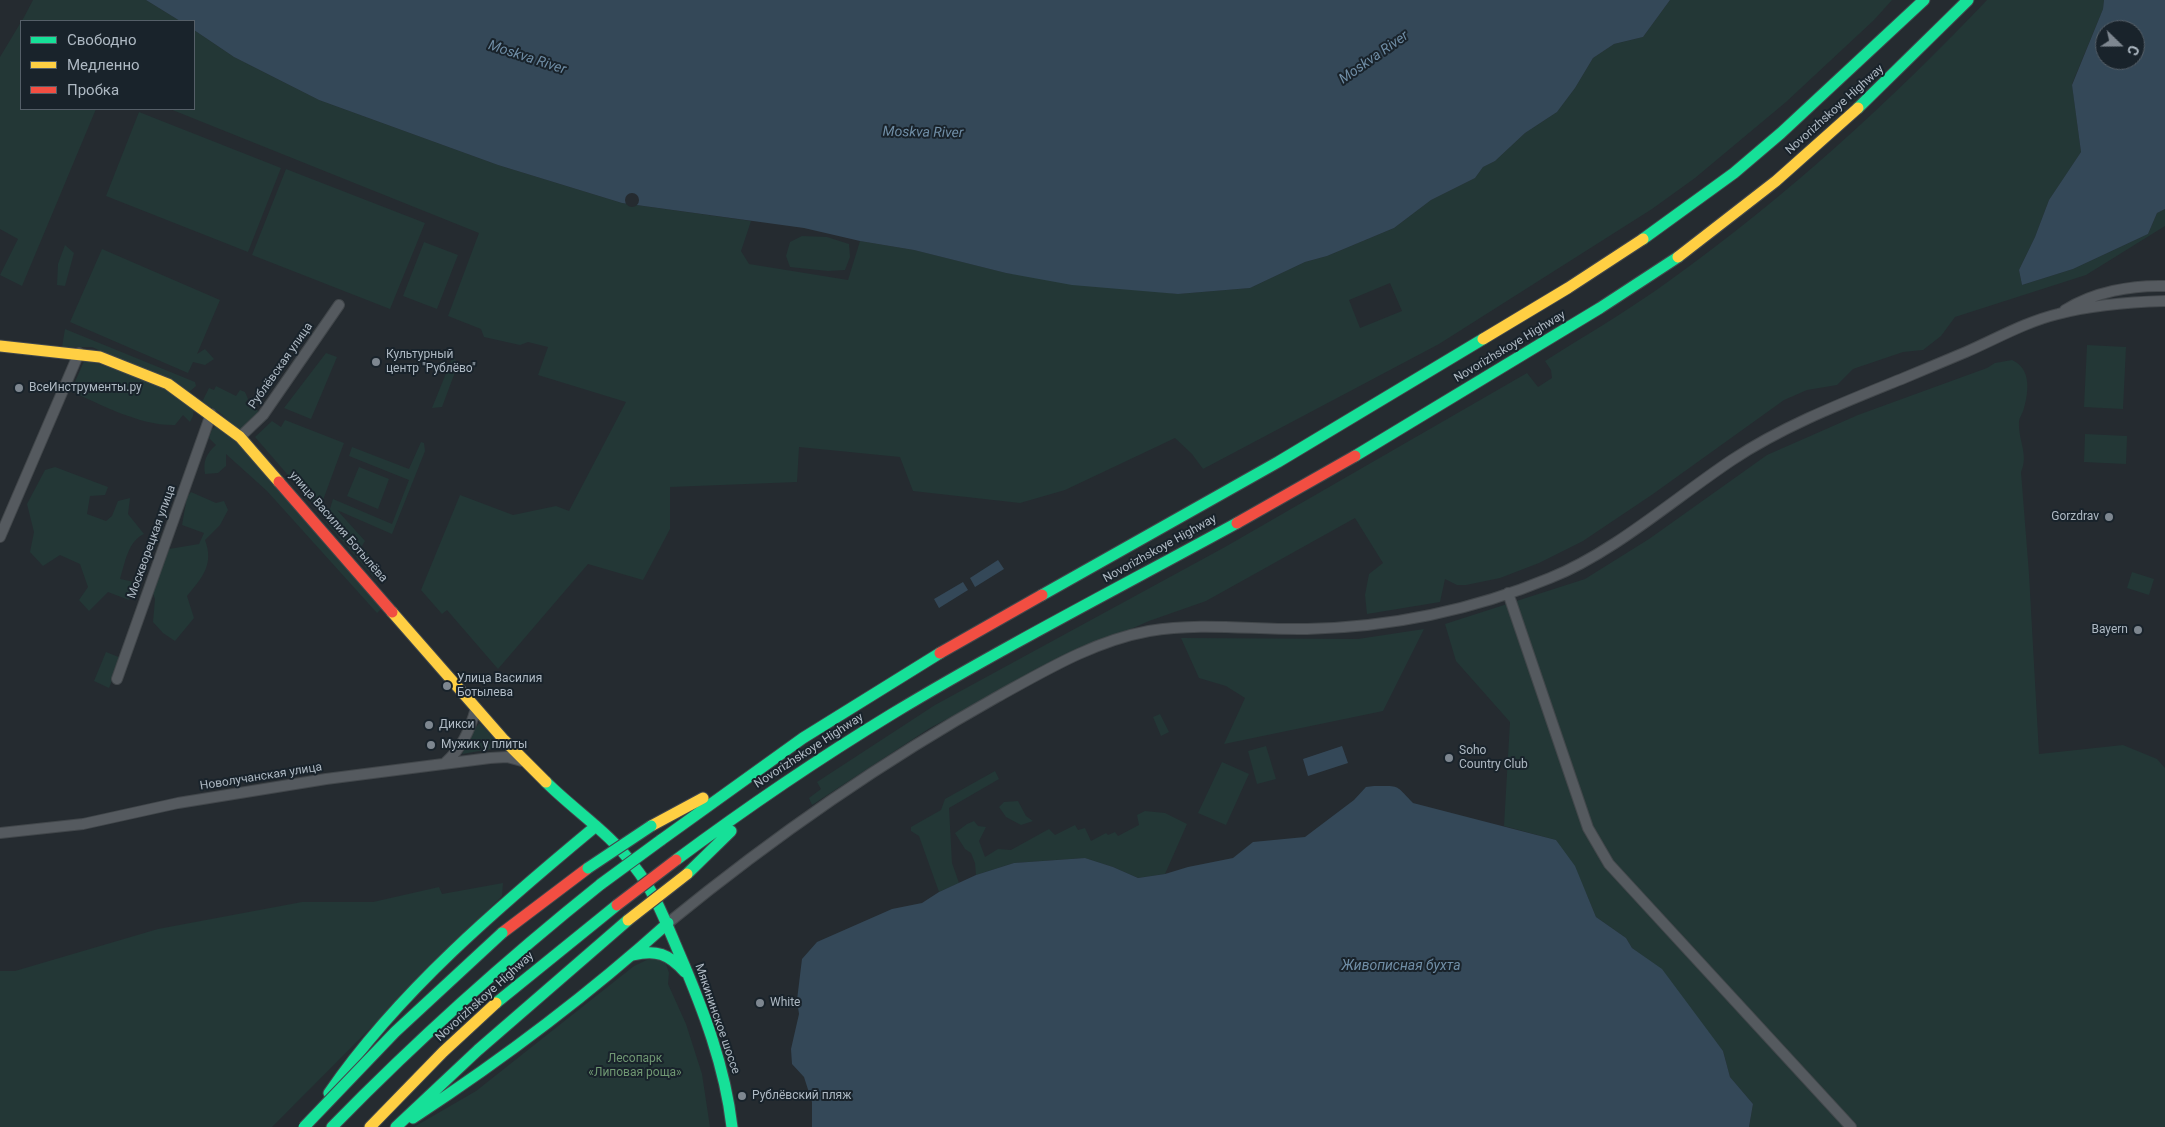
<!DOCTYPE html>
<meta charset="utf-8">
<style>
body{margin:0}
#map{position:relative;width:2165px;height:1127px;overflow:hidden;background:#252b30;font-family:Roboto,sans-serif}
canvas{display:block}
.legend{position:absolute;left:20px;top:20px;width:175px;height:90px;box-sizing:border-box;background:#19232b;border:1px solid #555f68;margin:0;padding:6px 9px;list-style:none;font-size:15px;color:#aeb9c3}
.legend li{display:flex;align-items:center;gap:10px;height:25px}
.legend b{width:25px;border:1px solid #555f68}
.north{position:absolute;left:2095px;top:20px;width:50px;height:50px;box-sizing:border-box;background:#19232b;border:1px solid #555f68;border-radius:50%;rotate:112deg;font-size:14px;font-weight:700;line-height:20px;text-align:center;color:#aeb9c3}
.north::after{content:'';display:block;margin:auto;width:18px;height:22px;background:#7e8790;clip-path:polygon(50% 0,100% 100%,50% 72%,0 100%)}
</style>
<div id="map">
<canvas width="2165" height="1127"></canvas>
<ul class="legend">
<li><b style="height:6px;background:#16e098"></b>Свободно</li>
<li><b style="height:6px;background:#ffcf43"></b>Медленно</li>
<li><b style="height:6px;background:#f24e42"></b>Пробка</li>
</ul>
<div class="north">С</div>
</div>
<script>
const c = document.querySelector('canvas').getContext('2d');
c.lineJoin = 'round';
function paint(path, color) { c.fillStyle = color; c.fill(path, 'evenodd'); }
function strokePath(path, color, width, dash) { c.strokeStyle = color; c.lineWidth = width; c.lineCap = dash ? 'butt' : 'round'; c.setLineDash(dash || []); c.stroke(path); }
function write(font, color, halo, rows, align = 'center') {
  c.font = font + ' Roboto,sans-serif'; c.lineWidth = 4; c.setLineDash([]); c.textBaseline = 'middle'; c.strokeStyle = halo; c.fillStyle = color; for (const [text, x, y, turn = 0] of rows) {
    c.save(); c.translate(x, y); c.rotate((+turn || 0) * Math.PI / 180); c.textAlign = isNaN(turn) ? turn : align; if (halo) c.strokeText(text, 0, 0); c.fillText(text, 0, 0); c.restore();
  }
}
const green = new Path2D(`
 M33 0H146L180 21H22Z
 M1670 0H1892L1874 20 1786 102 1695 178 1652 209 1439 344 1203 469 1192 454 1175 438 1065 490 1020 503 913 491 900 457 799 447 797 482 670 487V529L643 580 588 564 498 669 447 610 442 614 421 590 460 495 513 515 556 506 569 511 626 402 538 375 548 347 528 342 520 345 484 337 481 329 448 316 479 233 170 109H194V30L234 57 319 100 498 165 622 203 751 221 741 251 749 264 848 280 860 241 914 250 1006 273 1178 294 1250 288 1305 262 1327 256 1394 228 1431 200 1475 178 1483 167 1495 161 1525 133 1557 112 1575 88 1593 58 1614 44 1643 37ZM1390 283 1402 311 1360 328 1349 300Z
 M1987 0H2104L2103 9 2072 84 2081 152 2049 200 2035 237 2019 270 2022 285 2073 269 2148 234 2157 213 2165 209V226L2086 275 1955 317 1941 336 1923 350 1903 352 1853 369 1837 385 1807 390 1784 400 1653 494 1583 541 1539 563 1500 578 1466 585H1457L1445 579 1440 602 1367 614 1365 595 1369 574 1383 563 1355 518 1206 601 1149 621 1113 637 1087 645 930 728 812 805 809 798 821 789 817 782 935 705 1225 547 1527 373 1538 387 1552 378 1551 370 1545 361C1586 335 1629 310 1669 281 1785 198 1889 103 1987 0Z
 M21 22V109H96L22 286 0 275 18 239 0 229V57Z
 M139 112 281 168 248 252 106 196Z
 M286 169 425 223 390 309 252 255Z
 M802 236 827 237 849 244 850 257 845 270 828 271 790 267 786 256 790 242Z
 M424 242 458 255 437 309 403 296Z
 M65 245 74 253 65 286 57 285 58 264Z
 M102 249 220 300 197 354 205 349 214 359 205 365 193 362 188 373 70 322Z
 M65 329 195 382 196 386 188 393 168 382 92 347H62Z
 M2087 345 2126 347 2123 409 2084 407Z
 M326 353 337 357 311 419 284 408Z
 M453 356 458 364 442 407 432 408Z
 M85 359 164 387 194 408 193 416 190 422 183 415 175 425C141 426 101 405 71 391Z
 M2012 360C2031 368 2029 391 2024 408 2023 413 2019 418 2019 422 2018 440 2029 455 2021 472L2029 574 2039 754 2123 745 2157 759 2165 768V1127H1749L1753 1104 1730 1077 1723 1051 1647 959 1632 948 1626 938 1596 917 1586 893 1556 840 1504 826 1510 722 1456 661 1445 624 1585 579 1649 539 1767 455 1858 415 1987 368 1995 363Z
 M216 386 236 396 240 390 245 392 248 399 245 403 260 412 241 433 219 412 202 402 209 388 214 390Z
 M285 420 344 443 319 511 255 437 272 421 281 427Z
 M218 425 232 434 383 607 377 613 267 491 226 454V466L218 473 205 474C203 461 206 454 216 445L209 438 212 429Z
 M2085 434 2127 436 2126 464 2084 462Z
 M421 442 424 443 425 451 392 534 337 510 365 541 362 546 379 568 378 573 373 576 326 522 333 499 392 524 409 480 349 456 352 447 409 469Z
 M55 467 108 487 105 495 90 496 87 514 106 521 112 516 118 501 130 498 128 514 144 534C128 541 125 563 120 579L135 582 144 558 147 557 150 560 138 587 129 600 108 592 89 611 79 600 88 587 80 564 60 555 43 566 30 552 34 532 27 504 45 470Z
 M359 467 389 479 378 509 347 496Z
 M191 492 216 503 224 501 228 510 220 525 205 540C214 564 203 577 187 596L194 618 175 641 163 633 153 622 155 599 152 590 169 549 199 544 204 533 182 525 187 497Z
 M2132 572 2154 579 2149 595 2127 588Z
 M1424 629 1383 711 1224 744 1245 698 1226 686 1199 678 1181 638 1358 639Z
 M106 652 121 658 109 688 94 681Z
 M1160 714 1169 732 1161 736 1153 717Z
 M479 724H481L497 742V748L462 754 476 727Z
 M1266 746 1276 779 1257 784 1248 751Z
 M1222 762 1249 774 1226 825 1198 813Z
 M995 771 999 779 949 808 952 863 959 883 939 892 919 836 911 831V827L941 810 945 799Z
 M1018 801 1026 816 1033 821 1021 825 1006 817 999 807 1004 802Z
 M1145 811 1165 813 1187 824 1165 874 1138 878 1113 867 1085 858 1014 863 976 875 975 863 971 853 965 849 955 833 967 824 974 821 978 826 986 827 979 841 985 857 998 849 1011 850 1049 829 1055 835 1075 825 1078 830 1085 828 1091 841 1106 833 1108 835 1115 832 1118 836 1139 825 1137 815Z
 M503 883 502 896 272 1127H0V971H15L158 929 302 902H373L439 887 442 894Z
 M651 958 665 961 669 973 668 984 686 1024 702 1074 710 1127H414L476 1091 634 966Z`);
const water = new Path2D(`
 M146 0H1670L1643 37 1614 44 1593 58 1575 88 1557 112 1525 133 1495 161 1483 167 1475 178 1431 200 1394 228 1327 256 1305 262 1250 288 1178 294 1072 285 1006 273 914 250 860 241 804 228 622 203 498 165 319 100 234 57 194 30V21H180Z
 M2104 0H2165V209L2157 213 2148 234 2073 269 2022 285 2019 270 2035 237 2049 200 2081 152 2072 85 2103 9ZM2105 30H2135V60H2105Z
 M998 560 1004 569 975 587 970 578Z
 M963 582 968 590 939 608 934 599Z
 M1342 746 1348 763 1308 776 1303 759Z
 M1374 786C1400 786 1395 784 1413 803L1556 840 1575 866 1596 917 1626 938 1632 948 1662 969 1723 1051 1730 1077 1753 1104 1749 1127H812V1102L804 1077 792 1064 791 1049 799 1014 797 1000 802 959 817 942 892 909 922 903 939 892 976 875 1014 863 1085 858 1113 867 1138 878 1165 874 1188 867 1233 858 1253 842 1305 837 1354 800 1366 787Z`);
const pier = new Path2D(`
 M625 200a7 7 0 1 1 14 0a7 7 0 1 1-14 0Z`);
const street = new Path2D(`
 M2065 310C2094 292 2131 285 2165 286
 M240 437 263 415 339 305
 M0 537 79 353
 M1508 593 1588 828 1609 864 1851 1127
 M117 679 211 414
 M445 763C462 748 470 730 476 708
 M0 833 83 824 178 803 326 779 490 758 507 757 522 761
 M668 923C772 838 881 762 997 697 1046 670 1094 641 1149 631 1202 622 1254 630 1307 629 1391 627 1473 610 1550 578 1613 553 1675 498 1732 460 1785 425 1845 402 1904 378 1925 369 1945 361 1966 352 1996 339 2025 322 2058 314 2091 305 2130 302 2165 301`);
const fast = new Path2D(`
 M1858 108 1968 0
 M1643 239 1734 173 1781 133 1924 0
 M1355 456 1600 308 1678 257
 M1042 595 1278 462 1483 339
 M546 782C575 811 610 833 634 866 655 892 666 923 679 953 703 1009 725 1066 732 1127
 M661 840 803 738 940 653
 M676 860C746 808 818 759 892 714 1005 646 1122 586 1237 523
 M687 874 731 831
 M633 955C656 949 669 954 685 972
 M496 1003 617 905
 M329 1093C398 992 502 904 596 826
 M413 1118C503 1059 588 995 668 923
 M332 1127C417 1040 506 960 601 884
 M396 1127 478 1050 628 920`);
const slow = new Path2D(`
 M1678 257 1776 181 1858 108
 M1483 339 1568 288 1643 239
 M0 346 100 357 168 384 240 437 279 482
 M392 612 504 740 546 782
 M651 826 703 798
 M370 1127 443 1052 496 1003`);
const jam = new Path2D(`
 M279 482 392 612
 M1237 523 1355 456
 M940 653 1042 595
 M502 933 588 868`);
const fastBridge = new Path2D(`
 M588 868 651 826
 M601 884 661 840
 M304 1127 395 1032 502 933`);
const slowBridge = new Path2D(`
 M628 920 687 874`);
const jamBridge = new Path2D(`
 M617 905 676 860`);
const markers = [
 [376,362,5,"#7e8790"],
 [19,388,5,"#7e8790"],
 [2109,517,5,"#7e8790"],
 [2138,630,5,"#7e8790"],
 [447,686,5,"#7e8790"],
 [429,725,5,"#7e8790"],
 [431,745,5,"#7e8790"],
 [1449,758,5,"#7e8790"],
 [760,1003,5,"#7e8790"],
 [742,1096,5,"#7e8790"]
];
const streetNames = [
 ["Novorizhskoye Highway",1835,110,-42],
 ["Novorizhskoye Highway",1510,347,-31],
 ["Рублёвская улица",281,366,-55],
 ["улица Василия Ботылёва",338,527,49],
 ["Москворецкая улица",152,542,-70],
 ["Novorizhskoye Highway",1160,549,-29],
 ["Novorizhskoye Highway",809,751,-33],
 ["Новолучанская улица",261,777,-9],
 ["Novorizhskoye Highway",485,997,-42],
 ["Мякининское шоссе",717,1019,71]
];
const poiNames = [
 ["Культурный",386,355],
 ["центр \"Рублёво\"",386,369],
 ["ВсеИнструменты.ру",29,388],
 ["Gorzdrav",2099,517,"right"],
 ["Bayern",2128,630,"right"],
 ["Улица Василия",457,679],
 ["Ботылева",457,693],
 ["Дикси",439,725],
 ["Мужик у плиты",441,745],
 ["Soho",1459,751],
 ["Country Club",1459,765],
 ["White",770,1003],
 ["Рублёвский пляж",752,1096]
];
const parkNames = [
 ["Лесопарк",635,1059],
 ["«Липовая роща»",635,1073]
];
const waterNames = [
 ["Moskva River",527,58,18],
 ["Moskva River",1374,58,-35],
 ["Moskva River",923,133,1],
 ["Живописная бухта",1401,966]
];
paint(green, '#233736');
paint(water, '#344858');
paint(pier, '#252b30');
strokePath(street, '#42474b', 12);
strokePath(fast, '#42474b', 13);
strokePath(slow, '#42474b', 13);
strokePath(jam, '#42474b', 13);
strokePath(street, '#555a5f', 10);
strokePath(fast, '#16e098', 11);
strokePath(slow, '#ffcf43', 11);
strokePath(jam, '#f24e42', 11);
strokePath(fastBridge, '#42474c', 13, []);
strokePath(slowBridge, '#42474c', 13, []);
strokePath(jamBridge, '#42474c', 13, []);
strokePath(fastBridge, '#16e098', 11);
strokePath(slowBridge, '#ffcf43', 11);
strokePath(jamBridge, '#f24e42', 11);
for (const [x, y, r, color] of markers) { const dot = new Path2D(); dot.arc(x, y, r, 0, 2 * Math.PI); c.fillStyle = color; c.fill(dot); strokePath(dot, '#19232b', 2); }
write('12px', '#aeb9c3', '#19232b', streetNames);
write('12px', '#aeb9c3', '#19232b', poiNames, 'left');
write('12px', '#6f9772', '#19232b', parkNames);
write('italic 14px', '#708ea6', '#19232b', waterNames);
</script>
